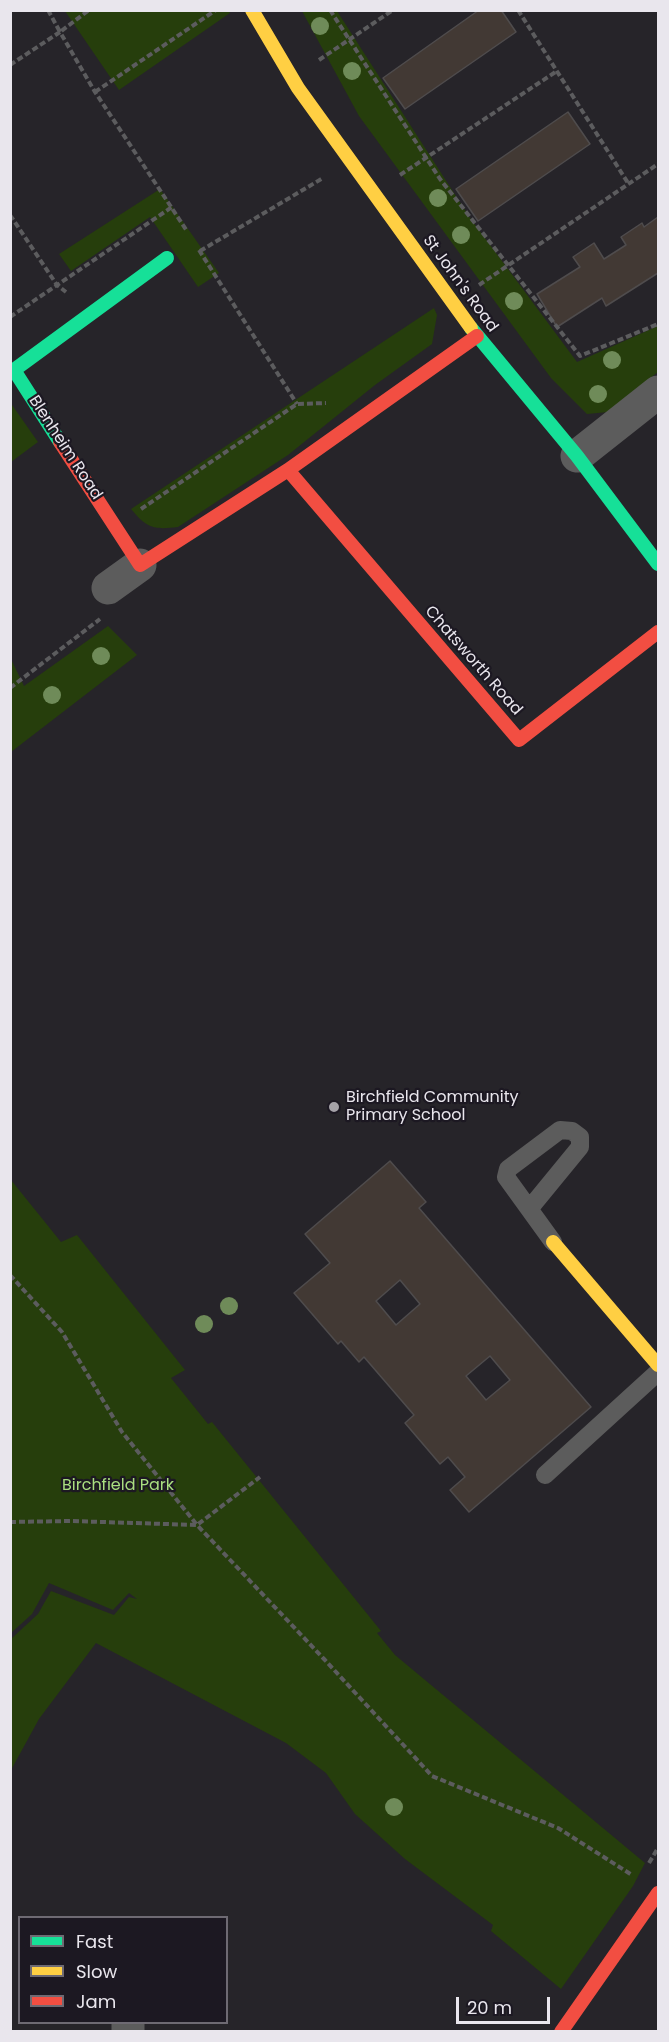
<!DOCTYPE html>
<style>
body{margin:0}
#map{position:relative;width:669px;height:2042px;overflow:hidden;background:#262429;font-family:Poppins,sans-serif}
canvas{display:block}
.frame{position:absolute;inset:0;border:12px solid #e9e6ed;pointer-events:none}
.legend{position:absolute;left:18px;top:1916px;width:210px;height:108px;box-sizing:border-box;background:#1c1822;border:2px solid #6e6a73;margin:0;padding:8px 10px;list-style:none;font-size:18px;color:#e9e6ed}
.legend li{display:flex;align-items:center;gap:12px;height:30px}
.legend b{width:30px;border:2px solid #6e6a73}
.scale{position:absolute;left:456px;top:1997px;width:94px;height:27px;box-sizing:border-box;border:3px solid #e9e6ed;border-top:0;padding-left:8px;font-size:18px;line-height:21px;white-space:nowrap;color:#e9e6ed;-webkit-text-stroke:4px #1c1822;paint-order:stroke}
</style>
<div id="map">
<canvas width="669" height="2042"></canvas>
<div class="frame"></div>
<ul class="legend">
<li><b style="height:8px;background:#16e098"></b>Fast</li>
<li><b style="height:8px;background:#ffcf43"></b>Slow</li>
<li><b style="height:8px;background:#f24e42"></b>Jam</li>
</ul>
<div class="scale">20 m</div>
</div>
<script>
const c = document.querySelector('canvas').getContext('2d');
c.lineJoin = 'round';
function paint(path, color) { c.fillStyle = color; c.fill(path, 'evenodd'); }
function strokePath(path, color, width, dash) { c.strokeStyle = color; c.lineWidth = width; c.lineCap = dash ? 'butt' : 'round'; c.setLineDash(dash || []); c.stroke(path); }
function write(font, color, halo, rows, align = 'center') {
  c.font = font + ' Poppins,sans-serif'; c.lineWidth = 4.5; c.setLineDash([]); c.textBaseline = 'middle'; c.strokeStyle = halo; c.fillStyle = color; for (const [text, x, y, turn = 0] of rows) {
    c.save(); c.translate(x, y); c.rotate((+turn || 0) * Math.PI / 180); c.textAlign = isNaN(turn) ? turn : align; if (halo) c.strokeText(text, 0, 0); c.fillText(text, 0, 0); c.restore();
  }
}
const green = new Path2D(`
 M228 10 230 13 119 90 65 11Z
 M302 11H337L470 218 577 362 658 326V372L608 412 587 414 551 378 359 116Z
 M160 189 219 273 198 287 150 217 71 271 59 254Z
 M434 308 437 315 432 344 375 385 288 455 178 527C153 530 147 528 131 509Z
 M10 402 38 442 11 462H10Z
 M108 626 137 655 11 752V659L24 686Z
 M11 1180 61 1242 77 1235 185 1370 171 1378 208 1424 212 1422 381 1631 377 1633 395 1655 645 1863 633 1886 561 1989 491 1931 493 1925 405 1859 355 1814 326 1773 286 1743 96 1643 39 1719 11 1770V1639L38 1614 51 1591 114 1615 129 1597 137 1599 129 1593 113 1610 49 1583 32 1614 11 1633Z`);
const building = new Path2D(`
 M479 10H501L516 32 405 109 383 78Z
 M568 112 590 144 478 221 456 189Z
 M658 217V273L606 306 602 298 557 327 537 294 580 267 573 257 594 243 604 259 626 245 621 237 642 223 644 227Z
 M390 1161 426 1202 419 1208 591 1407 469 1512 450 1490 465 1477 448 1457 440 1464 405 1423 414 1415 364 1357 359 1362 341 1341 338 1344 294 1293 330 1263 305 1234ZM400 1280 420 1304 396 1325 376 1301ZM490 1356 510 1380 486 1400 466 1376Z`);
const path = new Path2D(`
 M48 10 60 32 89 10
 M330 10 440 179 580 356 658 324
 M518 10 628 183
 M319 60 393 10
 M10 65 60 32 95 92 187 231
 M95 92 216 10
 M400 175 557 71
 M10 215 57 285 66 292
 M199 250 297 404
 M200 251 323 178
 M479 285 658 164
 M10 317 172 207
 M141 509 297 404 326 403
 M10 688 100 619
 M10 1275 62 1332 122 1432 197 1525 260 1477
 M10 1522 71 1521 197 1525 324 1659 432 1776 558 1828 632 1875
 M649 1863 658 1848`);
const lane = new Path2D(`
 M530 1208 580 1147V1137L572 1131 560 1130 508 1169 506 1177 553 1242
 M545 1475 658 1372`);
const street = new Path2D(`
 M577 456 658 392
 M108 588 140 565
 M128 2032V2022`);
const fast = new Path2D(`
 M471 328 577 456 658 564
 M60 442 14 370 167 258`);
const slow = new Path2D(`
 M252 10 298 88 471 328
 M553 1242 658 1365`);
const jam = new Path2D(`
 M60 442 140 565 288 470 477 336
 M288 470 519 740 658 632
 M561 2032 658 1893`);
const trees = [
 [320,26],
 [352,71],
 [438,198],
 [461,235],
 [514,301],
 [612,360],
 [598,394],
 [101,656],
 [52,695],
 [229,1306],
 [204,1324],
 [394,1807]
];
const markers = [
 [334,1107,6,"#a5a2a8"]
];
const streetNames = [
 ["St John's Road",460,284,54],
 ["Blenheim Road",65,448,57],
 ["Chatsworth Road",473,661,49]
];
const poiNames = [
 ["Birchfield Community",346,1098],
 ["Primary School",346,1116]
];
const parkNames = [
 ["Birchfield Park",118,1486]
];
paint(green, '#263e0c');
paint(building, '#423934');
strokePath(building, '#4f4c4d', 1.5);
strokePath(path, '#5c5c5e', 4, [6, 3]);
strokePath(lane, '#5c5c5c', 18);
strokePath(street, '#5c5c5c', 33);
strokePath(fast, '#16e098', 14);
strokePath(slow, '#ffcf43', 14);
strokePath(jam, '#f24e42', 14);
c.fillStyle = '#6f8b59';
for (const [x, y] of trees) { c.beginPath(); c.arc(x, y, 9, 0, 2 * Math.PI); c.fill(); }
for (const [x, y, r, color] of markers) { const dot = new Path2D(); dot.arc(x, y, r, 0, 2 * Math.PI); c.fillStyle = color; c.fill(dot); strokePath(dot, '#1c1822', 2); }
write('16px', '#e9e6ed', '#1c1822', streetNames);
write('16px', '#e9e6ed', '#1c1822', poiNames, 'left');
write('16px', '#aadf80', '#1c1822', parkNames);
</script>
